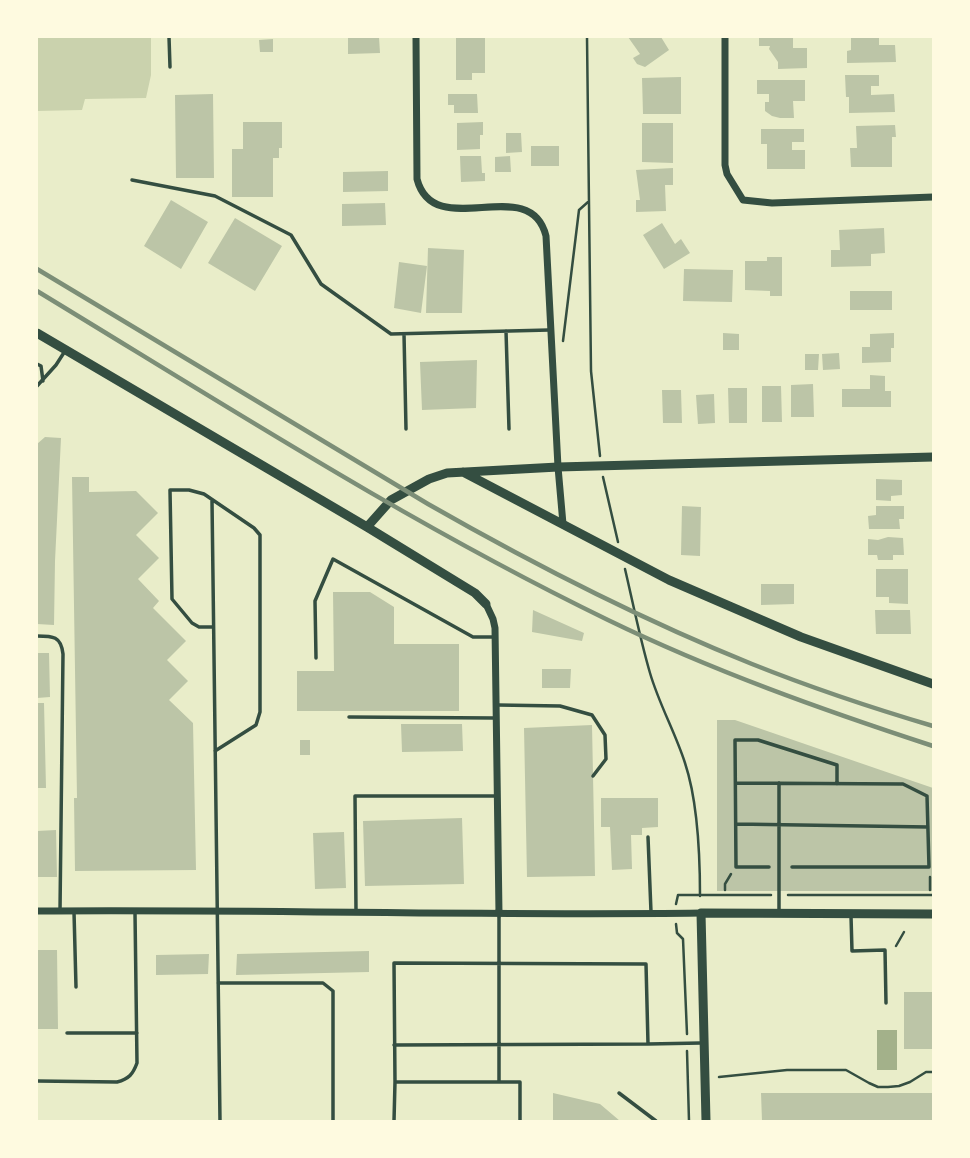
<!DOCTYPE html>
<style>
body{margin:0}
#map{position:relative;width:970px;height:1158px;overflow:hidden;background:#e9edc9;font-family:"Source Sans 3",sans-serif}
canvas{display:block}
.frame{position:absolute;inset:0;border:38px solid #fefae0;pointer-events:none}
</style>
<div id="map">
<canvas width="970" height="1158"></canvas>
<div class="frame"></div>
</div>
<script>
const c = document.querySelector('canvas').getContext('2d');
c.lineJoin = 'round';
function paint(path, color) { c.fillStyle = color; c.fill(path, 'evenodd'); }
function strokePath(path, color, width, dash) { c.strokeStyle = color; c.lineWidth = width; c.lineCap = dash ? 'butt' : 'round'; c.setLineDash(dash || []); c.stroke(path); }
const green = new Path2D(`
 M37 37H151V75L146 98 85 99 82 110 37 111Z`);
const water = new Path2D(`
 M877 1030H897V1070H877Z`);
const building = new Path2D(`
 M348 37H379L380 53 348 54Z
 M456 37H485V73H472V80H456Z
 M628 37H661L669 50 645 67 637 64 633 58 640 54Z
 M759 37H793V48H807V68L778 69V62L769 49 770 46H759Z
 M851 37H879V45H895L896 62 847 63V51L851 50Z
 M273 39V52H260L259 40Z
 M845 75H879V86H871V95L894 94 895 112 849 113V97H846Z
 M681 77V114H643L642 78Z
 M757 80H805V101H793L794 118H780L772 116 765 111V102H769V94H757Z
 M213 94 214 178H176L175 95Z
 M448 94H477L478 113H454V105H448Z
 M243 122H282V148H279V158H273V197H232V149H243Z
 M483 122V135H480V149L457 150V123Z
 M642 123H673V163L642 162Z
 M895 125 896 137H892V167H851L850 148H857L856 126Z
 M761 129H804V142H792V150H805V169H767V144H761Z
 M506 133H521L522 152 506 153Z
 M531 146H559V166H531Z
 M460 156H481L482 173H485V181L461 182Z
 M510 156 511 172H495V157Z
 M673 168V185H665L666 211 636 212V200H640L636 170Z
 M388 171V191L343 192V172Z
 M171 200 208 222 181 269 144 246Z
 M385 203 386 225 342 226V204Z
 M235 218 282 246 255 291 208 263Z
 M662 223 675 244 681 239 690 253 664 269 643 235Z
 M884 228 885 253 871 254V266L831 267V250H840L839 230Z
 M428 248 464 250 462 313H426Z
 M767 257H782V296H770V291L745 290V261H767Z
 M399 262 427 266 421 313 394 308Z
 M684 269 733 270 732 302 683 301Z
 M850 291H892V310H850Z
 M723 333 739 334V350H723Z
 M894 333V348H891V362L862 363V347H870V334Z
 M839 353 840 369 823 370 822 354Z
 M805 354H819L818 370H805Z
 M477 360 476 408 422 410 420 362Z
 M870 375 885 376V391H891V407H842V389H870Z
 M813 384 814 417H791V385Z
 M762 386H781L782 422H762Z
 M728 388H747V423H729Z
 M662 390H681L682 423H663Z
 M714 394 715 423 698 424 696 395Z
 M45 437 61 438 55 561 54 625 37 624V444Z
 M72 477H89V492L136 491 158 513 136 535 159 558 138 579 159 601 153 608 186 641 167 660 188 681 169 700 193 723 196 870 75 871 74 798H77Z
 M876 479 902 480V495L891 496V501L876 500Z
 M682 506 701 507 700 556 681 555Z
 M876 506H904V519H899L900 529H869L868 516 876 515Z
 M888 537 903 538 904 555H893V560H878L877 555H868V539L878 540Z
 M876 569H908V604L889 603V597H876Z
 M761 584H794V604L761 605Z
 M333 592H370L394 607V644H459V711H297V671H334Z
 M533 610 584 633 582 641 532 632Z
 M875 610H910L911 634H876Z
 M37 653H49L50 697 37 698Z
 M542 669H571L570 688H542Z
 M37 703H44L46 788H37Z
 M717 720H735L933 788V891H717Z
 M401 724H462L463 751 402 752Z
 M592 725 595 876 527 877 524 728Z
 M300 740H310V755H300Z
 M601 798H658V827L642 828V835H631L632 869 612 870 610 827H601Z
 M462 818 464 884 365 886 363 821Z
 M56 830 57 877H37V831Z
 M344 832 346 888 315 889 313 833Z
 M37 950H57L58 1029H37Z
 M369 951V972L236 975 237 954Z
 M209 954 208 974 156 975V955Z
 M904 992H933V1049H904Z
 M553 1093 600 1104 620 1121H553Z
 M761 1093H933V1121H762Z`);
const path = new Path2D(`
 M587 37 591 371 600 456
 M563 341 579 210 588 202
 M603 477 618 542
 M625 569C633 603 640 639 650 673 659 704 675 732 685 763 698 802 700 855 700 896
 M930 877V890
 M725 890V884L731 874
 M788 895H933
 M676 904 678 895H771
 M676 924 677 933 683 939 687 1034
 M896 946 904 932
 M687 1051 689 1121
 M719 1077 787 1070H846L869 1083 878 1087H888L899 1086 910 1082 926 1072H933`);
const service = new Path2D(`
 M169 37 170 67
 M132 180 215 196 291 235 321 284 391 334 549 330
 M506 331 509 429
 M404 334 406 429
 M37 364 41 366 43 381
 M37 386 56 365 65 351
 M212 501 220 1121
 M213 627H199L192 623 172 599 170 490H189L204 494 254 528 260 535V712L256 725 215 751
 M37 636C53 636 61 636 63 654L60 911
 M316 658 315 601 333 559 473 637H495
 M498 705 560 706 592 715 605 735 606 759 593 776
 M349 717 494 718
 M736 783 903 784 927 796 929 867H792
 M779 783V911
 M736 824 928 827
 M648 837 651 912
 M769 867H736L735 740H758L837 765V784
 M356 911 355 796H495
 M74 912 76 987
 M499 914V1082
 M851 916 852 951 885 950 886 1003
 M218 983H323L333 991V1121
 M67 1033H137
 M648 1044 701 1043
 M394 1045 648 1044 646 964 394 963 395 1082H520V1121
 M37 1081 117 1082C129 1079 133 1074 137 1063L135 913
 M619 1093 656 1121
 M394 1121 395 1082`);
const minor = new Path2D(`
 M416 37 417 179C434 244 530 171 546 236L558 467 563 524
 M725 37V165L727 174 743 200 772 203 933 197
 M486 604 493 619 495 628 499 914
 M37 911C258 909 480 916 701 913`);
const tertiary = new Path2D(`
 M37 333 367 527 475 593 486 604
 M463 472 669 580 801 637 933 684
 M367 527 391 500 429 479 447 473 558 467 933 457
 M706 1121 701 913 933 914`);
const rail = new Path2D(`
 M37 269 428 504C533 564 640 619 752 664 812 688 872 708 933 726
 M37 291C225 405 410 524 608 620 713 671 823 710 933 746`);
paint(green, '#cad2ad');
paint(water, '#a3b18a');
paint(building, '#bcc5a7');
strokePath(path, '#344e41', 2.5);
strokePath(service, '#344e41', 3.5);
strokePath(minor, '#344e41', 7);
strokePath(tertiary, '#344e41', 9);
strokePath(rail, '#7c8e77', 4.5);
</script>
